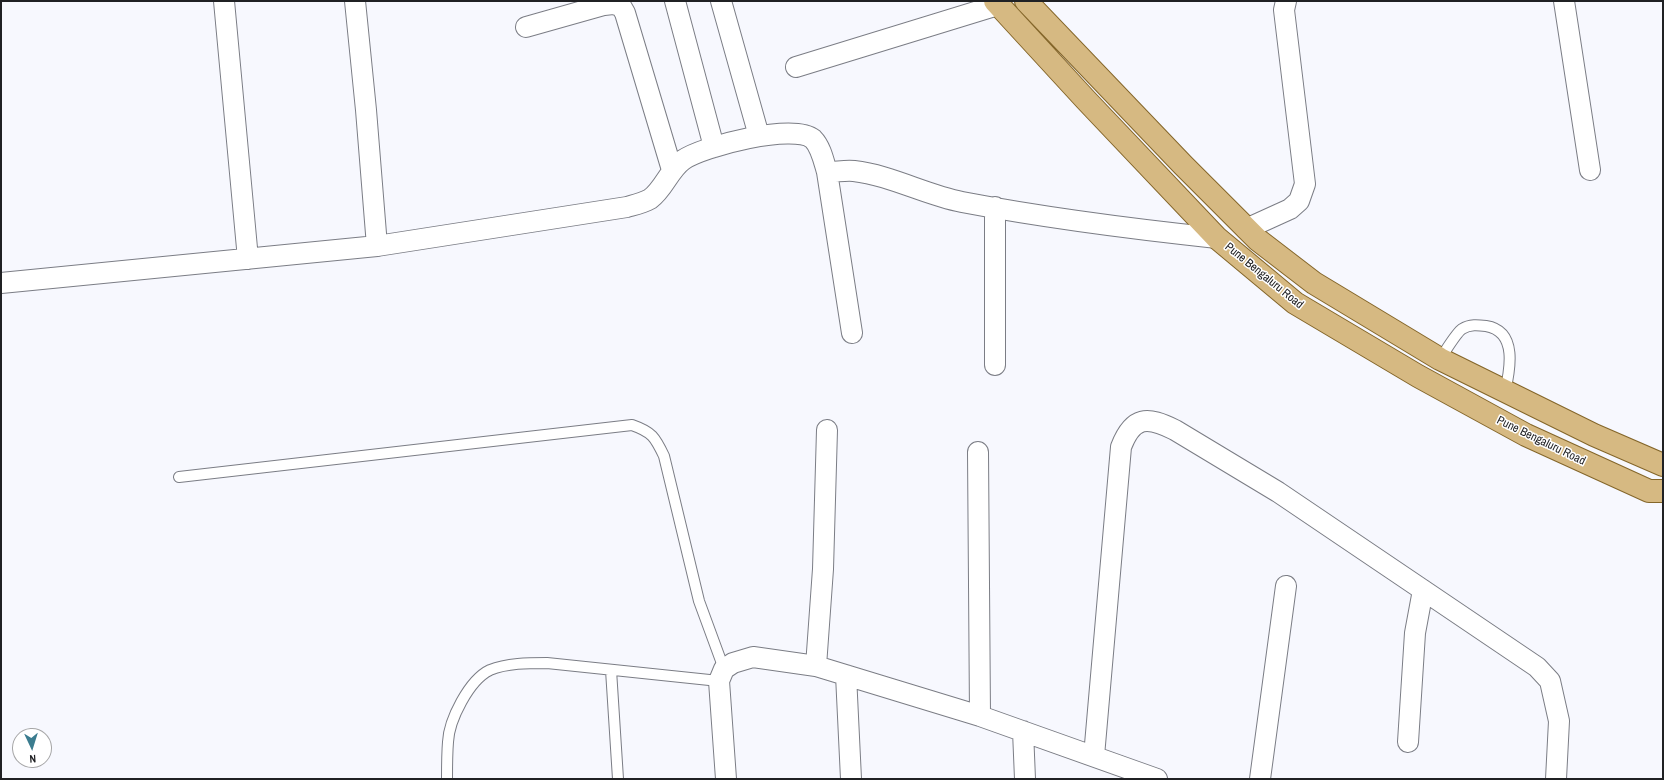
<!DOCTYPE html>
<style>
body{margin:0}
#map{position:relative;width:1664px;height:780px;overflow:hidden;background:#f7f8fe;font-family:"Archivo Narrow",sans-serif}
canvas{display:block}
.frame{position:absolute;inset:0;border:2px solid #202124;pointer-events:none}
.north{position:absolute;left:12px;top:728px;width:40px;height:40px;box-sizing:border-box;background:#fff;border:1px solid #a6a6a7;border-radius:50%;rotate:176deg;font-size:11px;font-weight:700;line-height:16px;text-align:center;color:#202124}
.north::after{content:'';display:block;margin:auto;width:14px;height:18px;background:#3b7c8f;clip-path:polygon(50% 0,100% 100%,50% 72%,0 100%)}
</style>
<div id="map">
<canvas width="1664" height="780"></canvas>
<div class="frame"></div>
<div class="north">N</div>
</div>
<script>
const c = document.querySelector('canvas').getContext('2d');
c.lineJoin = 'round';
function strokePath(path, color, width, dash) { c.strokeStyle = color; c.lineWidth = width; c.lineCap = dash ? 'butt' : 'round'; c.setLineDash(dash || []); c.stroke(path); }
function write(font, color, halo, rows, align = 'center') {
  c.font = font + ' "Archivo Narrow",sans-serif'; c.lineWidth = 3; c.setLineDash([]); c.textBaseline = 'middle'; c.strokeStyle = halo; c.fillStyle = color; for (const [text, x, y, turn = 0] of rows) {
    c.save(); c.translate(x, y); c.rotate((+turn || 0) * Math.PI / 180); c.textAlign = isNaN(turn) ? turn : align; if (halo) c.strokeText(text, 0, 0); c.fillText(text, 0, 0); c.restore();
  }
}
const lane = new Path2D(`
 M1440 359C1445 352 1456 333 1462 329 1470 324 1478 325 1486 326 1518 331 1510 370 1505 392
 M179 477 632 425C652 432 655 437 664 456L699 601 724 669
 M611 670 618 779
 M447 779C447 767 447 754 448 742 449 720 469 680 490 670 507 663 528 663 547 663L719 681`);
const street = new Path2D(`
 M224 1 248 259
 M355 1 366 110 377 246
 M675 1 714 147
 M721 1 759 136
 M1564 1 1590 170
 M526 27 604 5 613 4 621 6 625 13 672 170
 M796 67 998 5
 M827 172C836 172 846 170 854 171 890 175 926 195 962 202 1046 218 1132 229 1217 238
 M995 207V365
 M1246 229 1290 209 1299 201 1305 184 1284 10 1286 1
 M1 283 377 246 627 207C634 205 643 203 650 199 664 189 669 170 683 160 703 146 794 123 813 139 821 147 824 162 827 172L852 333
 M978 452 980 716
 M816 666 823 569 827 430
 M846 675 851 779
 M1023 731 1025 779
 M1408 742 1415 633 1423 590
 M1094 756 1121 447C1133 416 1147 416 1175 430L1278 492 1537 667 1550 681 1559 721 1556 779
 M726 779 719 681 724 669 733 663 753 657 816 666 980 716 1157 779
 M1260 779 1286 586`);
const primary = new Path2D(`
 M995 1 1086 100 1217 238 1295 303 1418 376 1526 435 1649 491H1663
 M1026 1 1183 165 1258 240 1314 283 1440 359 1594 435 1663 465`);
const streetNames = [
 ["Pune Bengaluru Road",1264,276,39],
 ["Pune Bengaluru Road",1541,441,26]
];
strokePath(lane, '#7b7d85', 12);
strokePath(street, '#7b7d85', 22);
strokePath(primary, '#84662a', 24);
strokePath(lane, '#fff', 10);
strokePath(street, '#fff', 20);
strokePath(primary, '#d6b982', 22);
write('12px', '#202124', '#fff', streetNames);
</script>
